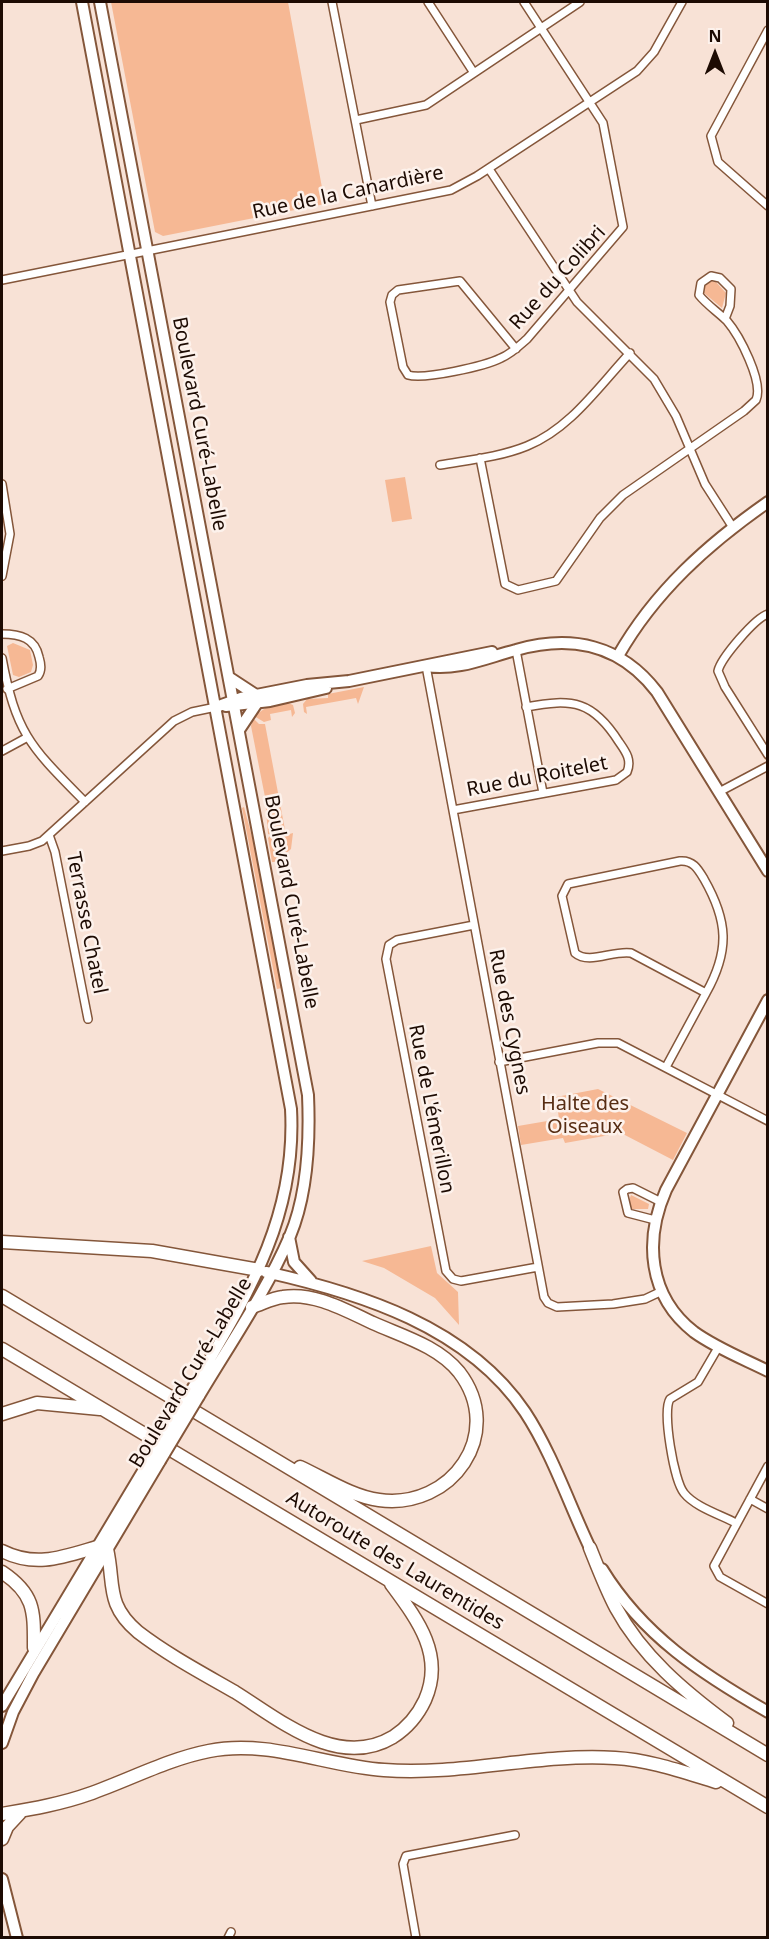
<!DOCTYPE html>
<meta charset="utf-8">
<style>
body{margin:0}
#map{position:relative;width:769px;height:1939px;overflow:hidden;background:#f8e2d6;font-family:"Noto Sans",sans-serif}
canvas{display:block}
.frame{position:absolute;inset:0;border:3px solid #1d0b03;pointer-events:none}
.north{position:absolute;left:685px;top:24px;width:60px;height:60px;-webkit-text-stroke:4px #fdf2ec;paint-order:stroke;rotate:0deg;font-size:16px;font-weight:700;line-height:24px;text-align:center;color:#1d0b03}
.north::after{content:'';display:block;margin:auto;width:21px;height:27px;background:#1d0b03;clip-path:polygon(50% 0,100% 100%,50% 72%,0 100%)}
</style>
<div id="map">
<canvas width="769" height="1939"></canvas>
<div class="frame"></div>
<div class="north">N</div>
</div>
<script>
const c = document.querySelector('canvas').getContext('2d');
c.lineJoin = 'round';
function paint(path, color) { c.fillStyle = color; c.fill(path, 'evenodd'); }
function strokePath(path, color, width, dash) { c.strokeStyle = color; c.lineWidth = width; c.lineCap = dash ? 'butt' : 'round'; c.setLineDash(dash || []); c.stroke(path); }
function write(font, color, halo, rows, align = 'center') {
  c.font = font + ' "Noto Sans",sans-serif'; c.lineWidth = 5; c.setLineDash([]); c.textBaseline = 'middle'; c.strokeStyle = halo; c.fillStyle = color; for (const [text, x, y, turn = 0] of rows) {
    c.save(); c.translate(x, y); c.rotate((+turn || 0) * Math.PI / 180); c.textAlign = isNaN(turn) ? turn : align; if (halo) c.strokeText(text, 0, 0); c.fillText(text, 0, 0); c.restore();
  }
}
const green = new Path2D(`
 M111 2H288L325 204 163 236 155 232Z
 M711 281 716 282 726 293 722 308 704 293 705 286Z
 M405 477 412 519 392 522 385 480Z
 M13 643 30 650 33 665 31 672 19 677 13 675 7 646Z
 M364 687 358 704 356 698 306 707 307 714 304 712 303 704 307 699 328 698V694Z
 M288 703 293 705 295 713 292 717 291 710 270 714 271 720 264 722 254 716 267 707Z
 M253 718 259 724H265L286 835 293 833 291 849 276 862H272L268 838 271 835 268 834 265 797 251 726Z
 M244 807 259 863 282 988 277 989 242 808Z
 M598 1089 687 1133 673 1160 621 1133 565 1143 563 1138 521 1145 518 1126 559 1119 556 1097Z
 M631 1195 649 1204 648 1209H632L628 1203Z
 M431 1246 437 1273 458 1292 459 1325 435 1298 384 1268 362 1261Z`);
const street = new Path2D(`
 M332 2 372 206
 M428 2 474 73
 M768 30 711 136 718 162 768 206
 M356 120 426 105 580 2
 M489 169 577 302 654 379 676 416 705 484 732 526
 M2 280 451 190 477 176 637 71 654 52 682 2
 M516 349 460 281 398 290 392 295 390 302 403 367 408 375C424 380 485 366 501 358 511 354 519 346 527 339L623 227 603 123 524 2
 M480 458 505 584 518 590 556 581 600 518 623 495 744 411 756 400C764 382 739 335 727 321 718 312 707 305 699 295L701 283 711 276 720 278 731 289 730 306 725 319
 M440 465C469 460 500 457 527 446 570 429 599 386 630 353
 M2 484 10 534 2 576
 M768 614C755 618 721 658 718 671L725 687 768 755
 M2 634C20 634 35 638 39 657 41 664 42 670 38 676L7 689
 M516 650 543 793
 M2 658C16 735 32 748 85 802
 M426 666 544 1297 548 1303 557 1307 613 1304 645 1299 662 1291
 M2 751 26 738
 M719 792 768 766
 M453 810 616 780 627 772C632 760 626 752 619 742 593 701 573 698 526 707
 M49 835 55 852 88 1019
 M2 851 29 846 42 841 174 721 192 712 216 707
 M680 861C693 860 698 869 704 879 728 921 730 950 706 993L631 953C613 950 589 965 575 953L562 896 568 884Z
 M474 925 397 940 389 945 386 959 446 1271 453 1279 461 1281 538 1267
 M499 1062 598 1043H618L768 1121
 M666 1067 706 993
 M655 1220 628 1213 623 1192 627 1189 633 1188 661 1202
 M719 1346 698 1382 670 1399C662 1411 674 1481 684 1493 695 1507 721 1515 736 1523
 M768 1466 714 1566 720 1577 768 1604
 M750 1499 768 1509
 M228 1938 231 1932
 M416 1938 403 1864 406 1856 515 1835`);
const secondary = new Path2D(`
 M618 656C655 591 708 544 768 502
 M426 666C458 671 485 658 516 650 572 634 621 645 657 692L768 871
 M226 706 270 701 326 688
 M216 707 241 698 307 685 349 681 492 652
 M768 1000 666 1190C644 1240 648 1296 694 1332 716 1348 744 1359 768 1371
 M602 1569C643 1636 702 1674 768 1712`);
const primary = new Path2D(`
 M82 2 291 1109C297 1220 245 1299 191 1391
 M100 2 308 1095C310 1141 308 1193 290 1236 266 1292 230 1344 199 1396
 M230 678 256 695
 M239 730 257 703
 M289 1237 294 1262 311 1281
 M266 1272C360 1293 468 1327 525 1412 552 1453 569 1504 590 1548
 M2 1706 152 1456
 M2 1743 13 1712 33 1674 160 1461
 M2 1879 17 1938`);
const highway = new Path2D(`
 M2 1242 152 1251 259 1270
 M2 1296 768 1755
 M252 1307C262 1304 272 1298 283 1297 314 1292 345 1310 373 1323 402 1336 438 1346 459 1372 506 1433 452 1510 379 1500 353 1497 324 1478 300 1467
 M2 1349 768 1807
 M2 1414 37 1403 100 1409
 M590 1548C598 1568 606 1589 616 1608 642 1656 684 1691 727 1723
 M107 1549C115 1584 105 1604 138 1632 168 1655 202 1673 235 1692 280 1720 338 1770 393 1737 407 1728 418 1715 425 1700 445 1655 417 1619 391 1584
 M2 1551C36 1568 63 1557 97 1547
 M2 1572C35 1594 34 1611 34 1648
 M2 1814C31 1809 61 1804 89 1794 129 1780 168 1759 209 1751 268 1739 326 1766 384 1770 461 1776 538 1753 615 1758 650 1760 683 1772 716 1782
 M2 1839 7 1827 20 1813`);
const primaryBridge = new Path2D(`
 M152 1456 191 1391
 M160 1461 199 1396`);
const streetNames = [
 ["Rue de la Canardière",348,193,-12],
 ["Rue du Colibri",558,278,-48],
 ["Boulevard Curé-Labelle",199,424,79],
 ["Rue du Roitelet",537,777,-11],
 ["Boulevard Curé-Labelle",291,902,79],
 ["Terrasse Chatel",86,923,79],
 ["Rue des Cygnes",509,1022,79],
 ["Rue de L'émerillon",431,1109,79],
 ["Boulevard Curé-Labelle",191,1373,-59],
 ["Autoroute des Laurentides",395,1561,31]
];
const parkNames = [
 ["Halte des",585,1104],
 ["Oiseaux",585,1127]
];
paint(green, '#f6b894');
strokePath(street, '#84563a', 10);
strokePath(secondary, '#84563a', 14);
strokePath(primary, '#84563a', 14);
strokePath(highway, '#84563a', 15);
strokePath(street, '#fff', 7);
strokePath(secondary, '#fff', 10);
strokePath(primary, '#fff', 10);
strokePath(highway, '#fff', 12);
strokePath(primaryBridge, '#84563a', 14, []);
strokePath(primaryBridge, '#fff', 10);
write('20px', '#1d0b03', '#fdf2ec', streetNames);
write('20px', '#572d13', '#fdf2ec', parkNames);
</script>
